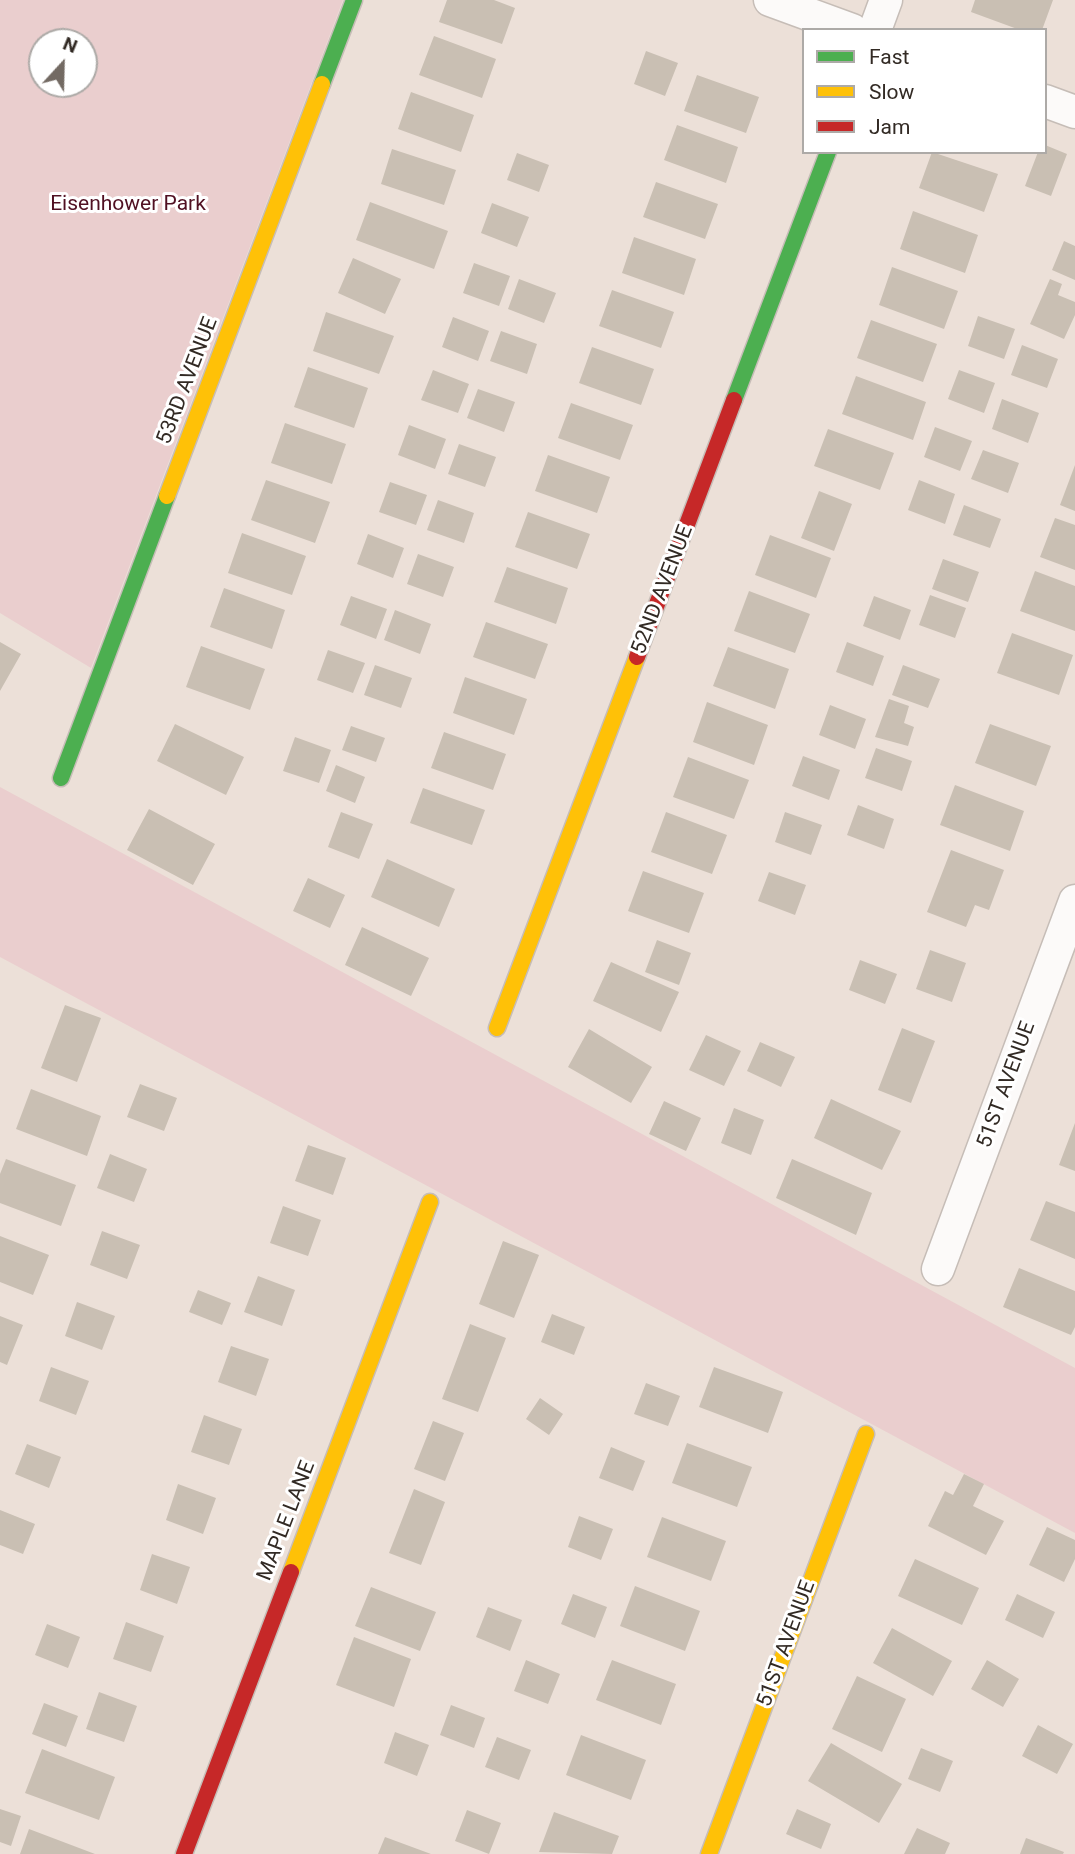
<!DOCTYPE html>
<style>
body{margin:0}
#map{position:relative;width:1075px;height:1854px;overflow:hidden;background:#ece0d8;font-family:Roboto,sans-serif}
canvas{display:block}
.legend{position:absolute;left:802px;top:28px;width:245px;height:126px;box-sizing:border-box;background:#fff;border:2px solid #adaaa7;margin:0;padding:9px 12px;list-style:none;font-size:21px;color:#322a24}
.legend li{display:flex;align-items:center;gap:14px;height:35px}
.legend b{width:35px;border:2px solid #adaaa7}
.north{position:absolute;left:28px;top:28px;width:70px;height:70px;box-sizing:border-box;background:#fff;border:2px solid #adaaa7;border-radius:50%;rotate:22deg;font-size:19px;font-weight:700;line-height:28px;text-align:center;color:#322a24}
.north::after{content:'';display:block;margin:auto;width:24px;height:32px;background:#736a63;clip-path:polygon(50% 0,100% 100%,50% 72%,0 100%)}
</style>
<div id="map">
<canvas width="1075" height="1854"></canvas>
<ul class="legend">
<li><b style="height:9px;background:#4caf50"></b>Fast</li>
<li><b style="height:9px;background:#ffc107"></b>Slow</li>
<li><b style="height:9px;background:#c62828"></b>Jam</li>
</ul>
<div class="north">N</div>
</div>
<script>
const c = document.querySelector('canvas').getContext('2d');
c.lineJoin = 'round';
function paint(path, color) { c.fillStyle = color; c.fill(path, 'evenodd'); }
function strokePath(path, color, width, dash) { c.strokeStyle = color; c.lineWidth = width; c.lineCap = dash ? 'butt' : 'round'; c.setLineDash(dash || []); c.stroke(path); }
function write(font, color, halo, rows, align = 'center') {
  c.font = font + ' Roboto,sans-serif'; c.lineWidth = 6; c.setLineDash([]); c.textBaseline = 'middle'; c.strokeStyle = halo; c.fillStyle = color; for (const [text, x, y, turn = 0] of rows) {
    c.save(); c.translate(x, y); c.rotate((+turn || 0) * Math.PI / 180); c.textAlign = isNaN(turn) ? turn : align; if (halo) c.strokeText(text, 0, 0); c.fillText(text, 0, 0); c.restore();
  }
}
const green = new Path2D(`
 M0 0H343L91 668 0 613ZM42 42H84V84H42Z
 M0 787 1075 1368V1533L0 957Z`);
const building = new Path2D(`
 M447 0H494L515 8 502 44 439 22Z
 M975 0H1053L1042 30H1020L971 12Z
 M434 36 496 59 482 98 419 75Z
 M646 51 678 63 665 96 634 84Z
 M697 75 759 97 746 133 684 111Z
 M411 92 474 115 461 152 398 129Z
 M677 125 738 147 726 183 664 160Z
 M1045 145 1067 154 1051 196 1025 186 1038 152H1045Z
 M392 149 456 170 444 205 381 184Z
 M932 152 998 174 984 212 919 188Z
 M517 153 549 165 539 192 507 180Z
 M656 182 718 204 705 239 643 217Z
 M370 202 448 231 434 269 356 240Z
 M492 203 529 217 517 247 481 233Z
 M913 211 978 235 965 273 900 249Z
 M634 237 696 259 684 295 622 273Z
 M1064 241 1075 246V280L1052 270Z
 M353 258 401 279 385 314 338 293Z
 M474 263 510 276 499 306 463 293Z
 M892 267 958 291 944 329 879 305Z
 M519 279 556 293 544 323 508 309Z
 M1050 279 1062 284 1058 295 1075 302V315L1064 339 1030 324Z
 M612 290 674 312 661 348 599 326Z
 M326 312 394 336 379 374 313 351Z
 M978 316 1015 329 1004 359 968 346Z
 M453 317 489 331 478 361 442 347Z
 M871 320 937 344 923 382 857 358Z
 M501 331 537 344 527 374 490 361Z
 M1022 345 1058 359 1047 388 1011 375Z
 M592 347 654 369 641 405 579 383Z
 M308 367 368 388 354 428 294 407Z
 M433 370 469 384 458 413 421 400Z
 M959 370 995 383 984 413 948 399Z
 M856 376 926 402 913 440 842 414Z
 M478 389 515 402 504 432 467 418Z
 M1002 399 1039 413 1028 443 992 429Z
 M571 403 633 425 620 460 558 438Z
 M285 423 346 444 332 484 271 463Z
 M409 425 446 439 435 469 398 455Z
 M935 427 972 441 960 471 924 457Z
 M828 429 894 453 880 490 814 466Z
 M459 444 496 457 485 487 448 474Z
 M983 450 1019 463 1008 493 971 479Z
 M548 455 610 477 597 513 535 491Z
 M1075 465V511L1060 505Z
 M266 480 330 502 315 543 251 520Z
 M919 480 955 494 945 524 908 510Z
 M390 482 427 495 416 525 379 512Z
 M819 491 852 504 834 551 801 538Z
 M438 500 474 513 464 543 427 530Z
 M964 505 1001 519 990 548 953 535Z
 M528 512 590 534 577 569 515 547Z
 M1055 518 1075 525V570L1040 557Z
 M242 533 306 556 292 595 228 573Z
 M368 534 404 548 393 578 357 564Z
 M770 535 831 558 816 598 755 575Z
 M418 554 454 567 443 597 407 584Z
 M943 559 979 572 968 602 932 589Z
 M507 567 568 588 556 624 494 602Z
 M1035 571 1075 586V631L1020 611Z
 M224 588 285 610 272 649 210 627Z
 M749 591 810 614 795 653 734 631Z
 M930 595 966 608 955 638 919 625Z
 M351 596 387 609 376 639 340 625Z
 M874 596 911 610 900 640 863 626Z
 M395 610 431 624 420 654 384 640Z
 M486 622 548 644 535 679 473 657Z
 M1012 633 1073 655 1059 695 997 673Z
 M0 642 21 654 0 691Z
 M847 642 884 656 873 686 836 672Z
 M201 646 265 669 250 710 186 687Z
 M728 647 789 669 775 709 713 686Z
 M328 650 365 663 353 693 317 680Z
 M375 665 412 678 401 708 364 695Z
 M903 665 940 679 928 708 892 695Z
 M465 677 527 699 514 735 453 713Z
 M889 699 909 706 904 723 914 727 908 746 875 737Z
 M707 702 768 725 754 765 693 742Z
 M830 705 866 719 855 749 819 735Z
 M175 724 244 757 226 795 157 761Z
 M990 724 1051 746 1036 786 975 763Z
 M351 726 385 738 376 762 342 750Z
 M444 732 506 754 493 790 431 768Z
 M295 737 331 750 319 783 283 771Z
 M876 748 912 761 902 791 865 778Z
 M803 756 840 770 829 800 792 786Z
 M688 757 749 780 734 819 673 797Z
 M336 765 365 777 355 803 326 791Z
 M955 785 1024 811 1010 851 940 825Z
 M423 788 485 810 472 845 410 823Z
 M858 805 894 819 884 849 847 835Z
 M149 809 215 844 193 885 127 850Z
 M341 812 373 824 359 859 328 847Z
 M666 812 727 835 712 874 651 852Z
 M785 812 822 825 811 855 775 842Z
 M951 850 1004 870 989 910 975 905 966 927 927 912Z
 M387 859 455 889 439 927 371 897Z
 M643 871 704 893 689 933 628 911Z
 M769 872 806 885 795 915 758 901Z
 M308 878 345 895 330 928 293 911Z
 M362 927 429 958 411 996 345 965Z
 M657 940 691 953 679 985 645 972Z
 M930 950 966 963 952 1002 916 989Z
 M860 960 897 974 885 1004 849 990Z
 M611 962 679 992 661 1032 593 1001Z
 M65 1005 101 1018 77 1082 41 1068Z
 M902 1028 935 1041 911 1103 878 1090Z
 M589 1029 652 1067 631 1103 568 1067Z
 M706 1035 741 1051 724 1086 689 1070Z
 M760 1042 795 1057 781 1087 747 1071Z
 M140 1084 177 1098 164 1131 127 1117Z
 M31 1089 101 1116 87 1156 16 1129Z
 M831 1099 901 1131 882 1170 814 1138Z
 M664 1101 701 1118 686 1151 649 1134Z
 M734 1108 764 1120 751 1155 721 1143Z
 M1075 1123V1171L1059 1165Z
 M308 1145 346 1158 333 1195 295 1181Z
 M110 1154 147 1169 134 1202 97 1188Z
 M6 1159 76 1185 61 1226 0 1203V1174Z
 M792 1159 872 1193 856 1235 776 1198Z
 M1046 1201 1075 1212V1259L1030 1240Z
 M283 1206 321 1220 308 1256 270 1243Z
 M102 1231 140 1245 127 1279 90 1265Z
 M0 1236 49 1255 33 1295 0 1282Z
 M503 1241 539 1255 514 1318 479 1304Z
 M1019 1268 1075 1291V1327L1071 1335 1003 1307Z
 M258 1276 295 1290 282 1326 244 1312Z
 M198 1290 231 1303 222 1325 189 1312Z
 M77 1302 115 1316 102 1350 65 1336Z
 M552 1314 585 1327 574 1355 541 1342Z
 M0 1316 23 1325 7 1365 0 1362Z
 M470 1324 506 1338 478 1412 442 1399Z
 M231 1346 269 1359 256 1396 218 1382Z
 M51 1367 89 1381 76 1415 39 1401Z
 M714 1367 783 1392 768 1433 699 1407Z
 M646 1383 680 1396 668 1426 634 1414Z
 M540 1398 563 1414 549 1435 526 1419Z
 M204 1415 242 1429 229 1465 191 1452Z
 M433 1421 464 1433 445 1481 414 1469Z
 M687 1443 752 1467 737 1507 672 1483Z
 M27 1444 61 1457 49 1488 15 1474Z
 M611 1447 645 1461 633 1491 599 1478Z
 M964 1474 984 1484 973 1506 1004 1521 986 1555 928 1526 945 1491 953 1495Z
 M178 1484 216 1498 203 1534 166 1520Z
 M414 1489 445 1502 421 1565 389 1553Z
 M0 1510 35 1524 23 1554 0 1545Z
 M579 1516 613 1529 601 1560 568 1547Z
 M662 1517 726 1541 711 1581 647 1557Z
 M1047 1527 1075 1540V1559L1064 1582 1029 1565Z
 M152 1554 190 1567 177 1604 140 1590Z
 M915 1559 979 1588 962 1625 898 1596Z
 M635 1586 700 1611 685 1651 620 1626Z
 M371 1587 436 1612 420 1651 355 1626Z
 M573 1594 607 1607 595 1638 561 1624Z
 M1017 1594 1055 1612 1043 1638 1005 1620Z
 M488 1607 522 1620 510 1651 476 1637Z
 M126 1622 164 1636 151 1672 113 1659Z
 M47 1624 80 1637 68 1668 35 1655Z
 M892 1628 952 1661 933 1696 873 1663Z
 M354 1637 411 1659 394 1707 336 1685Z
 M526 1660 560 1674 548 1704 514 1691Z
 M612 1660 676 1684 661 1725 596 1700Z
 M987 1660 1019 1679 1003 1707 971 1689Z
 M857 1676 906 1699 882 1752 832 1729Z
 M99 1692 137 1706 124 1742 86 1729Z
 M44 1703 78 1716 66 1747 32 1734Z
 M451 1705 485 1718 474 1748 440 1735Z
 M1038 1725 1073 1744 1057 1774 1022 1756Z
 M395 1732 429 1745 417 1776 384 1763Z
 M581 1735 646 1760 631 1800 566 1775Z
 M497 1737 531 1750 519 1780 485 1767Z
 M831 1743 902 1784 879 1823 808 1781Z
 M921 1748 953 1761 940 1792 908 1779Z
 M42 1749 115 1777 99 1820 25 1793Z
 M0 1809 21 1816 11 1846 0 1842Z
 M797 1809 831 1824 821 1849 786 1834Z
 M467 1810 501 1823 489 1854 455 1841Z
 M554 1812 619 1836 612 1854 539 1852Z
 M917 1828 950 1843 945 1854H904Z
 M29 1829 95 1854H20Z
 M385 1837 431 1854H378Z
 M1026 1838 1064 1852 1063 1854H1020Z`);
const street = new Path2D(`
 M770 0 852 30
 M875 30 886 0
 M1045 101 1075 112
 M938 1269 1075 901`);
const fast = new Path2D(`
 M322 84 354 0
 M734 400 828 152
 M61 778 167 496`);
const slow = new Path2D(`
 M167 496 322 84
 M497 1028 637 657
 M291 1572 430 1202
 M709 1854 866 1434`);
const jam = new Path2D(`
 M637 657 734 400
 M184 1854 291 1572`);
const parkNames = [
 ["Eisenhower Park",128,205]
];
const streetNames = [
 ["53RD AVENUE",188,381,-69],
 ["52ND AVENUE",663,590,-69],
 ["51ST AVENUE",1007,1085,-70],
 ["MAPLE LANE",287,1521,-69],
 ["51ST AVENUE",787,1644,-70]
];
paint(green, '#eacece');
paint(building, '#c9bfb3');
strokePath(street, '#c6bdb7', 35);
strokePath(fast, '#c6bdb7', 19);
strokePath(slow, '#c6bdb7', 19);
strokePath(jam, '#c6bdb7', 19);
strokePath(street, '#fcfaf9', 32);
strokePath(fast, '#4caf50', 16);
strokePath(slow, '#ffc107', 16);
strokePath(jam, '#c62828', 16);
write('21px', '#501022', '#fff', parkNames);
write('21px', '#322a24', '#fff', streetNames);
</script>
